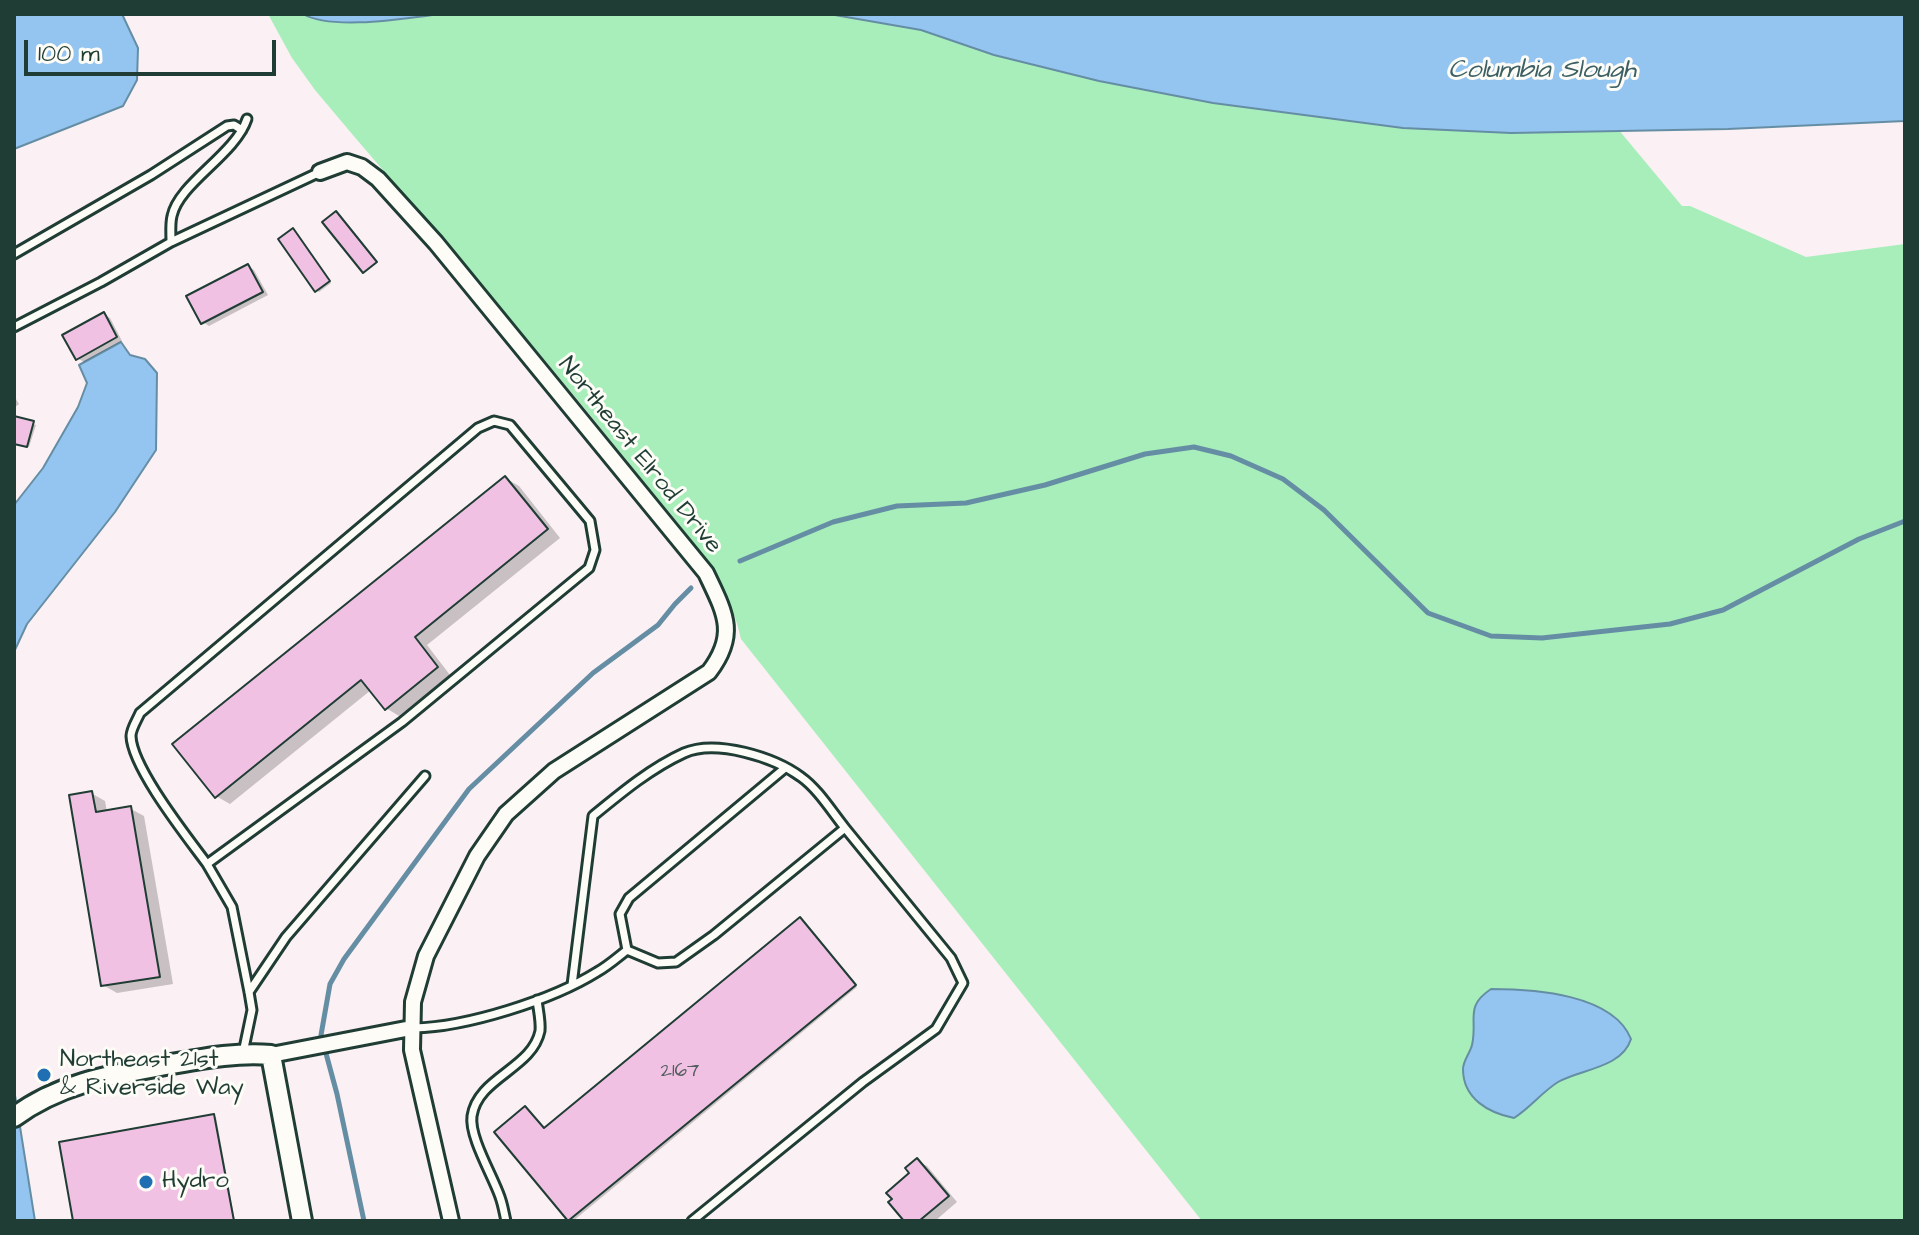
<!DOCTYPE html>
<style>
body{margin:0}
#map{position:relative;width:1919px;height:1235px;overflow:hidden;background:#fbf0f3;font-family:"Architects Daughter",sans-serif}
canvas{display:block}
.frame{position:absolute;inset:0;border:16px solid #1f3d34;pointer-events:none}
.scale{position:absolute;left:24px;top:40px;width:252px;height:36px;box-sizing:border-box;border:4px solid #1f3d34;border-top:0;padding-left:10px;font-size:24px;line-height:28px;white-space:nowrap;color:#1f3d34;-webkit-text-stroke:6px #fdfcf7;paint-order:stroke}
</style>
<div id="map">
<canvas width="1919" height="1235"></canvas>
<div class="frame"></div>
<div class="scale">100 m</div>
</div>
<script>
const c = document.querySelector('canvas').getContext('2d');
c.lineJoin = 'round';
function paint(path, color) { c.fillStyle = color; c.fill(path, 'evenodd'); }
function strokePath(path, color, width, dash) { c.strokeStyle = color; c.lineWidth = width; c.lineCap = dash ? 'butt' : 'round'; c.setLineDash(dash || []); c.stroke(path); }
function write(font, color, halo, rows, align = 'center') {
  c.font = font + ' "Architects Daughter",sans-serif'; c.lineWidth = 6; c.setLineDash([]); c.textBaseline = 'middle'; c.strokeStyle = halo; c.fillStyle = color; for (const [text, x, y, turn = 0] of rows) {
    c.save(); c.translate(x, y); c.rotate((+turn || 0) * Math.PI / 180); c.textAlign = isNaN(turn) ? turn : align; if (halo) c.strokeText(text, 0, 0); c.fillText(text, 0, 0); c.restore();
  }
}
const green = new Path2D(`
 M268 14H303L312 19 327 21 400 20 441 14H829L921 30 994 55 1099 81 1213 103 1403 128 1511 133 1618 129 1682 206H1690L1806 257 1905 244V1221H1202L741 639C727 570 670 516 628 462 527 335 419 214 315 90L292 58Z`);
const water = new Path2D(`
 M14 14H122L138 48 137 80 123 106 14 149Z
 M303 14H441C407 18 332 31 303 14Z
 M829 14H1905V121L1728 129 1511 133 1403 128 1213 103 1099 81 994 55 921 30Z
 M121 342 130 355 145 359 157 373 156 450 115 512 27 624 14 652V505L43 468 78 407 87 383 79 365Z
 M1491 989C1534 989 1613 994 1631 1039 1622 1068 1581 1069 1558 1082 1542 1092 1530 1108 1514 1118 1489 1113 1463 1099 1463 1069 1463 1061 1470 1053 1472 1045 1478 1019 1464 1007 1491 989Z
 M14 1089 35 1221H14Z`);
const shadow = new Path2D(`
 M295 232 331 283 319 292 317 290Z
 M248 266 254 270 268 295 209 326 203 322Z
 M104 314 110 318 122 341 84 362 77 358Z
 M14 396 19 404 14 408Z
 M14 418 36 425 29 447 14 443Z
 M505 478 519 486 560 538 427 645 450 675 399 716 386 708 371 690 230 804 216 796Z
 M91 793 105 801 107 812 131 809 144 816 173 984 117 993 103 985Z
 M802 921 857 987 573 1221 570 1220 497 1132 545 1130Z
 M213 1116 216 1117 235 1221H75Z
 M917 1161 927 1166 957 1202 935 1221H906Z`);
const stream = new Path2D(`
 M740 561 833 522 897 506 966 503 1045 485 1145 454 1194 447 1231 456 1283 479 1324 510 1428 613 1491 636 1542 638 1670 624 1723 610 1859 539 1905 521
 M364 1221 337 1094 321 1035 330 984 344 959 469 789 593 673 658 625 675 604 691 588`);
const building = new Path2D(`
 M336 211 377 262 363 273 322 222Z
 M293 228 330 281 315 292 278 239Z
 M248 264 263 292 201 324 186 296Z
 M104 312 117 337 76 360 62 335Z
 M14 416 34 421 27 447 14 444Z
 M505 476 548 529 415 637 438 667 385 710 361 680 215 798 172 744Z
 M92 791 96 812 131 806 160 977 101 986 69 795Z
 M800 917 856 985 568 1221 494 1132 525 1106 544 1128Z
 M214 1114 234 1221H73L59 1142Z
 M917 1158 949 1196 919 1221H904L888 1202 892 1199 886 1193 909 1173 905 1168Z`);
const service = new Path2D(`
 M171 242C171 234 170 224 172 216 179 183 235 155 247 119
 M14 254 151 175 227 126 234 125 242 130
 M14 327 101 282 171 242 320 172
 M207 864C188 838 132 768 131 736 131 729 137 720 140 713L478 428 494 421 510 425 590 521 595 550 589 568 402 722 207 864 232 907 249 992 252 1010 243 1053
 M627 950 620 914 629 898 785 768
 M572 985 593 816C621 793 651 768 684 753 716 739 774 757 801 777 818 789 832 812 845 828
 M249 992 286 937 425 776
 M414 1028C467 1027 552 1000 597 972 608 966 618 957 627 950L658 963 676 962 714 935 845 828 951 958 963 983 936 1029 863 1082 692 1221
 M506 1221C504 1213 503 1205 500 1197 493 1176 469 1137 472 1116 478 1077 532 1069 540 1031 541 1021 538 1009 537 1000`);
const minor = new Path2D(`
 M320 172 347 162 362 167 378 179 436 243 706 573C725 613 738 634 709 672L554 771 506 814 477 856 426 956 413 1002 412 1050 451 1221
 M271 1055 411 1028`);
const tertiary = new Path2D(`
 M14 1117C60 1083 111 1075 166 1065 201 1059 235 1052 271 1055L302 1221`);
const markers = [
 [44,1075,8,"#1f6fb2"],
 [146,1182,8,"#1f6fb2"]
];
const numberNames = [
 ["2167",680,1072]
];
const streetNames = [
 ["Northeast Elrod Drive",639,456,51]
];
const poiNames = [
 ["Northeast 21st",60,1061],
 ["& Riverside Way",60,1089],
 ["Hydro",162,1182]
];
const waterNames = [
 ["Columbia Slough",1542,72]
];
paint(green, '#a7eeba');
paint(water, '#94c4f0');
strokePath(water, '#658ea5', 2);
paint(shadow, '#0003');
strokePath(stream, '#658ea5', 5);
paint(building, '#f1c1e3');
strokePath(building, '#1f3d34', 2);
strokePath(service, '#1f3d34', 13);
strokePath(minor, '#1f3d34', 20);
strokePath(tertiary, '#1f3d34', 24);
strokePath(service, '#fdfcf7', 7);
strokePath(minor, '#fdfcf7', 14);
strokePath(tertiary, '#fdfcf7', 18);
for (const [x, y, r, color] of markers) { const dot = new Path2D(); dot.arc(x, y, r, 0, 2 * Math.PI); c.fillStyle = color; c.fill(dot); strokePath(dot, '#fdfcf7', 3); }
write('20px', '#545e60', null, numberNames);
write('24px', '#1f3d34', '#fdfcf7', streetNames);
write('24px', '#1f3d34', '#fdfcf7', poiNames, 'left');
write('italic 26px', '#3c5f63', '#fdfcf7', waterNames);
</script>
